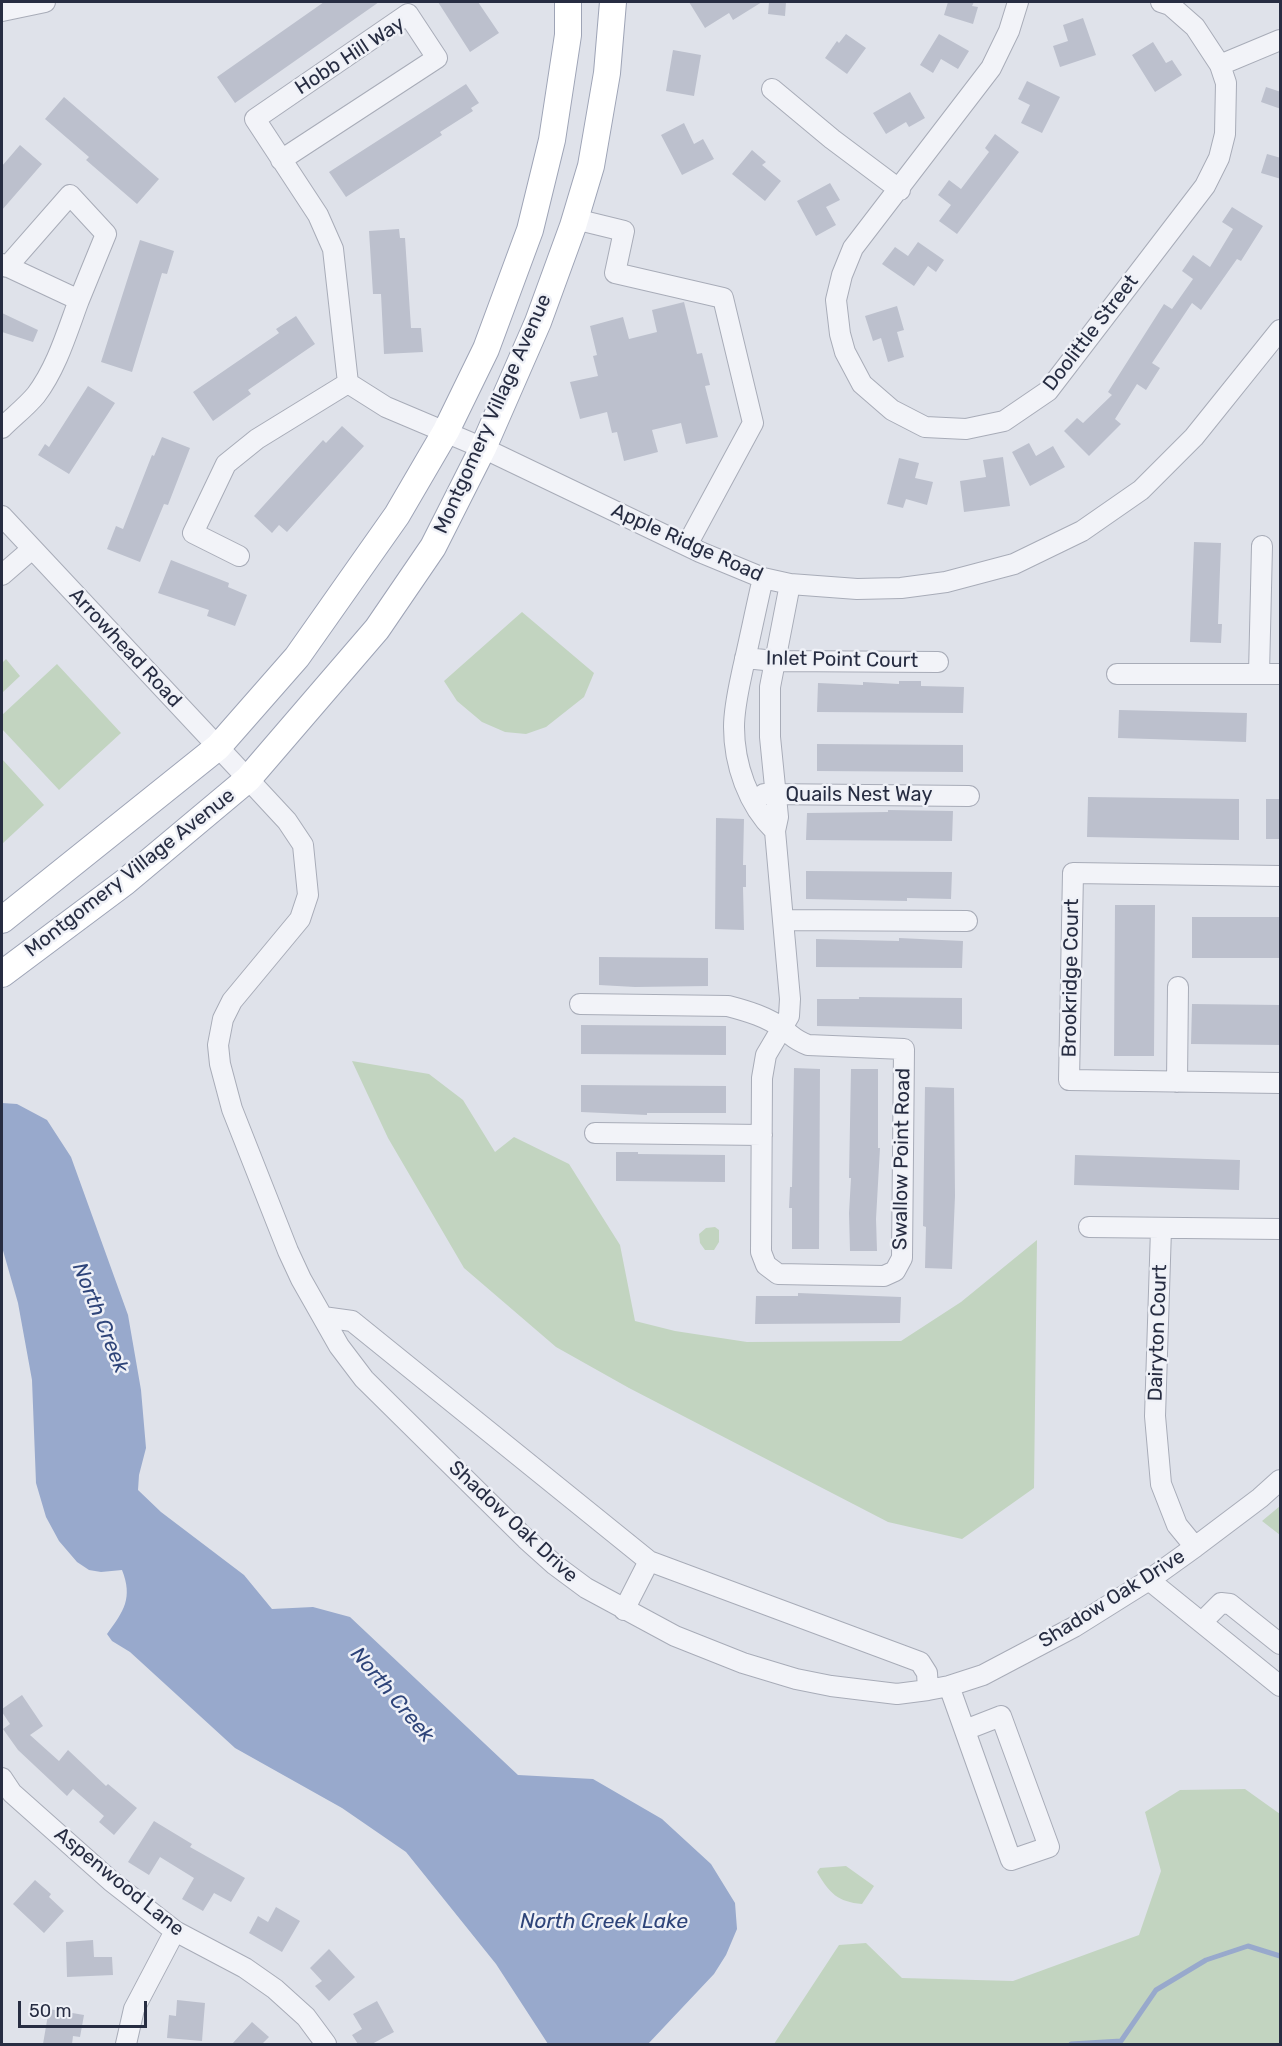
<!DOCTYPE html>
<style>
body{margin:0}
#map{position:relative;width:1282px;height:2046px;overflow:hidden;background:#dfe2ea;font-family:Rubik,sans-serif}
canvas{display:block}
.frame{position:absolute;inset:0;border:3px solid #272d42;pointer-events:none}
.scale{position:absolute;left:18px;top:2001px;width:129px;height:27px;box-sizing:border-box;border:3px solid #272d42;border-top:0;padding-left:8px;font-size:18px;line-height:21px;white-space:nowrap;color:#272d42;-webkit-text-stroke:4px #eff1f7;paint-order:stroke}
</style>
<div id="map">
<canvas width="1282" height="2046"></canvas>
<div class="frame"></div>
<div class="scale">50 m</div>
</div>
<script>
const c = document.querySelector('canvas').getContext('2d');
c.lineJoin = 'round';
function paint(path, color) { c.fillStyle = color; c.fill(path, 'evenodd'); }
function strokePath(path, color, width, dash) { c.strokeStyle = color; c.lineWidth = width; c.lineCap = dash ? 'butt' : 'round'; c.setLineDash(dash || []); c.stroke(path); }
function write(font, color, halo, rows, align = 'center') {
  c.font = font + ' Rubik,sans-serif'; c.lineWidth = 5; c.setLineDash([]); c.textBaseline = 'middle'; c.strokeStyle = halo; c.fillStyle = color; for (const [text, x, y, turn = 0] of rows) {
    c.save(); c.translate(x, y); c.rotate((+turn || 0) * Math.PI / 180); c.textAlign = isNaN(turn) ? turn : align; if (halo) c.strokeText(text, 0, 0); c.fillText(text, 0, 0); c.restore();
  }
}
const green = new Path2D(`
 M522 612 594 673 584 697 546 727 526 734 505 732 482 722 457 701 444 681Z
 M6 659 20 676 2 693V663Z
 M57 664 121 733 59 790 2 729V715Z
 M2 759 44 805 2 844Z
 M352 1061 429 1074 463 1100 495 1152 514 1137 569 1164 620 1245 635 1321 675 1331 747 1342 901 1341 961 1302 1037 1240 1034 1488 962 1539 888 1522 629 1388 556 1347 464 1268 388 1138Z
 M715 1227 719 1230V1242L714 1250H705L700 1243 699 1234 706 1228Z
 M1280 1506V1535L1262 1521Z
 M1245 1789 1280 1814V2044H774L839 1945 866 1943 902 1978 1013 1981 1139 1935 1161 1871 1145 1812 1180 1790Z
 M846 1866 874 1886 862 1904C838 1902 829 1893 817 1872L820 1868Z`);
const water = new Path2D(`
 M2 1103 17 1104 47 1120 71 1157 128 1315 141 1390 146 1448 139 1475 138 1490 161 1512 244 1575 272 1609 313 1607 350 1617 518 1775 593 1779 662 1819 711 1864 735 1903 737 1929 726 1955 714 1974 648 2044H548L496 1964 406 1852 342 1808 235 1748 130 1652 112 1641 107 1634C124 1611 133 1598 122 1570L101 1572 89 1570 77 1562 59 1541 46 1517 36 1483 32 1380 18 1303 2 1247Z`);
const stream = new Path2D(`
 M1071 2044 1121 2041 1156 1990 1206 1960 1248 1946 1280 1956`);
const building = new Path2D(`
 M324 2H379L235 103 217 77Z
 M438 2H478L499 33 470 52Z
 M689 2H762L733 20 729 13 705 28Z
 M769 2H786L785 16 768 14Z
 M948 2H974L972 6 978 7 973 24 944 15Z
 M1083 18 1096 55 1060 67 1053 46 1068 41 1063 25Z
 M846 34 866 48 847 74 825 58 837 41 839 43Z
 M939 34 969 51 958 69 941 59 933 73 920 65Z
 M1153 42 1166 63 1172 60 1182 75 1155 92 1132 55Z
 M673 50 701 55 694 96 666 91Z
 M1027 81 1060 97 1042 133 1021 123 1030 105 1018 99Z
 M466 84 479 103 471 108 473 111 440 132 442 135 346 197 329 172Z
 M1266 87 1281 92V109L1261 102Z
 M910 92 925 118 909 127 906 122 886 134 873 113Z
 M64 97 159 179 137 204 86 160 89 157 45 119Z
 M684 123 694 144 703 139 714 159 682 175 661 135Z
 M995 134 1019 152 957 234 939 221 951 205 938 195 949 180 961 189 989 152 985 148Z
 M20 145 42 164 2 210V166Z
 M752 150 766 162 762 165 781 181 765 201 732 174Z
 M1267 154 1281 158V179L1261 173Z
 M830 183 840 200 826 207 836 225 816 236 797 201Z
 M1232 207 1263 226 1241 261 1237 259 1201 310 1192 303 1152 363 1160 368 1146 390 1137 384 1115 419 1121 424 1089 456 1064 431 1077 418 1083 423 1112 395 1108 392 1164 304 1172 309 1193 279 1182 271 1193 255 1210 267 1233 229 1222 222Z
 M399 229 400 238H405L411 328H421L423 352 384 354 381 294H373L369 231Z
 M140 240 174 251 167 274 162 273 132 372 101 362Z
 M918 242 944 260 936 272 928 266 914 286 882 264 895 247 908 256Z
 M684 302 697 354 702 353 710 385 705 386 718 437 686 444 681 423 652 430 658 452 624 461 617 432 612 433 607 412 580 419 570 382 598 376 593 356 597 355 590 326 623 317 629 339 657 332 652 310Z
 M897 306 904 330 897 332 904 357 888 362 881 338 873 341 865 316Z
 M2 313 38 330 33 342 2 332Z
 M296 316 315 344 248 390 251 394 213 421 193 392 279 333 276 329Z
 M88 386 115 403 69 474 38 455 45 444 49 447Z
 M342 426 364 446 287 532 279 525 272 533 254 516 323 440 326 443Z
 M162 437 190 448 168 505 164 504 140 562 107 549 116 526 123 529 152 455 154 456Z
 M1029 443 1036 456 1053 446 1065 467 1030 486 1012 452Z
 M1003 457 1010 506 964 512 960 481 986 477 983 460Z
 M899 458 919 463 915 478 933 482 927 505 906 499 903 508 887 504Z
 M1194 542 1221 543 1218 624H1222L1221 643 1190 642Z
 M171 560 229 583 228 587 247 595 235 626 207 616 209 610 158 593Z
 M899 681H921V686L964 687 963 713 817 712 818 683 863 685V682L899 684Z
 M1119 710 1247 713 1246 742 1118 738Z
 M817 744 963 745V772L817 771Z
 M1088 797 1239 799V840L1087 837Z
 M1266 799H1281V839H1266Z
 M888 810 953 811 952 841 806 840 807 813 888 812Z
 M716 818 744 819 743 865H746V887H743L744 930 715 929Z
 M806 871 952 872 951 899 907 898V901L806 899Z
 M1115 905H1155L1154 1056H1114Z
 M1192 917H1281V958H1192Z
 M899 938 963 941 962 968 816 967V939L899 941Z
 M599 957 708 958V986L635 987 599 985Z
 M859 997 962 998V1029L817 1026V999H859Z
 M1192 1004 1281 1005V1045L1191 1044Z
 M581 1025 726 1026V1055L581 1054Z
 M794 1068 820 1069 819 1249H792V1208H789L790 1187H792Z
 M851 1069H878V1148H880L876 1219 877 1251H850L849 1213 851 1178H849Z
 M581 1085 726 1086V1113H647V1115L581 1112Z
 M925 1087 954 1088 955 1196 952 1269 925 1268 926 1227 923 1226Z
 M616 1152H638V1154L725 1155V1182L616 1181Z
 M1075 1155 1240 1160 1239 1190 1074 1185Z
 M798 1293 901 1297 900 1323 755 1324 756 1296H798Z
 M22 1695 43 1726 30 1735 59 1761 68 1750 106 1786 108 1784 137 1808 114 1835 99 1822 104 1816 73 1789 67 1796 18 1750 3 1729 10 1724 2 1712V1709Z
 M154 1821 192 1844 190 1847 245 1878 231 1902 214 1893 203 1911 182 1899 194 1878 160 1857 149 1875 128 1862Z
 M35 1880 51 1894 49 1897 64 1911 44 1933 13 1904Z
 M276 1907 300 1921 282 1952 249 1933 258 1916 268 1922Z
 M93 1940 94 1957H112L113 1975 67 1977 66 1942Z
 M329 1949 355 1977 329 2001 315 1986 322 1981 310 1968Z
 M177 2000 205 2003 202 2041 167 2038 169 2015 176 2016Z
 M377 2001 394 2032 372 2044H358L352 2035 362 2029 353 2014Z
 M49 2009 84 2015 80 2037 73 2036 72 2044H43Z
 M252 2022 269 2037 262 2044H232Z`);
const minor = new Path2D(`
 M1018 2 1009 31 991 68 853 248 842 275 836 300 840 334 845 352 862 384 892 410 925 427 966 429 1004 421 1048 391 1205 186 1219 158 1225 134 1226 83 1220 65 1195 27 1170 5 1161 2
 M2 11 45 2
 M1220 65 1280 40
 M772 89 832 139 900 190
 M281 160 437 58 408 14 255 119 318 215 333 249 348 383
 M575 219 624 231 615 273 723 298 753 423 687 545
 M2 264 79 300C67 332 57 367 36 395 26 407 13 417 2 428
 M7 267 70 195 106 234 79 300
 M348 383 386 407 483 448 700 552 763 578 790 584 857 589 901 588 946 582 1014 564 1082 531 1141 490 1194 437 1280 330
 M2 516 248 779 287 821 303 845 308 895 300 919 232 1001 223 1019 218 1045 220 1064 232 1109 288 1251 301 1279 339 1346 364 1379 526 1539 555 1565 586 1588 675 1636 743 1663 796 1679 831 1686 897 1694 928 1690 949 1686 983 1675 1074 1627 1149 1580 1195 1547 1260 1498 1280 1480
 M239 556 193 533 226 464 257 439 348 383
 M2 575 32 549
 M763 578C756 608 750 638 743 668 739 687 734 707 734 727 734 764 748 805 775 831
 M745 658 775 661 938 662
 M1117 674H1280
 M1259 674 1262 546
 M764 794 969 796
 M1280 876 1073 873 1069 1080 1280 1083
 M784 920 967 921
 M580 1004 728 1006C747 1011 768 1017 783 1029 794 1037 793 1039 808 1045L904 1049 902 1258 895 1271 884 1276 778 1274 766 1265 761 1252 762 1078 766 1055 789 1016 790 999 775 831 778 817 770 737V687L790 584
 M1177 1082 1178 987
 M595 1133 762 1135
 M1089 1227 1280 1229
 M1161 1229 1155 1416 1161 1484 1177 1525 1195 1547
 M323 1317 352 1321 649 1561 920 1662 927 1673 928 1690
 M1149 1580 1280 1686
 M624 1610 649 1561
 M1202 1622 1221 1603 1230 1604 1280 1644
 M949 1686 1011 1860 1049 1847 1001 1716 965 1730
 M2 1778 12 1793 111 1881 175 1931 245 1968 275 1989 306 2017 326 2044
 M126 2044 134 2009 175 1931`);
const major = new Path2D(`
 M2 920 218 747 297 657 397 515 446 431 486 349 530 230 552 140 568 35V2
 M2 974 125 882 248 779 377 629 433 547 483 448 538 322 573 226 591 166 607 73 613 2`);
const streetNames = [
 ["Hobb Hill Way",350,56,-33],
 ["Doolittle Street",1091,333,-52],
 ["Montgomery Village Avenue",493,414,-66],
 ["Apple Ridge Road",687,543,24],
 ["Arrowhead Road",125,648,47],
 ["Inlet Point Court",842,660,1],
 ["Quails Nest Way",859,795],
 ["Montgomery Village Avenue",130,873,-38],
 ["Brookridge Court",1071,978,-89],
 ["Swallow Point Road",902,1159,-89],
 ["Dairyton Court",1158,1333,-88],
 ["Shadow Oak Drive",513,1522,43],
 ["Shadow Oak Drive",1112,1599,-32],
 ["Aspenwood Lane",119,1882,39]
];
const waterNames = [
 ["North Creek",100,1318,68],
 ["North Creek",392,1695,50],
 ["North Creek Lake",604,1922]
];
paint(green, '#c2d4c0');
paint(water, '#98a9cc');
strokePath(stream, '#98a9cc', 5);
paint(building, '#bcc0cd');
strokePath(minor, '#a8acb8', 22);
strokePath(major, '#9ea4b6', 28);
strokePath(minor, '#f2f3f8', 20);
strokePath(major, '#fff', 26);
write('20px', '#272d42', '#eff1f7', streetNames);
write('italic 21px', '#2e4479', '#eff1f7', waterNames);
</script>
